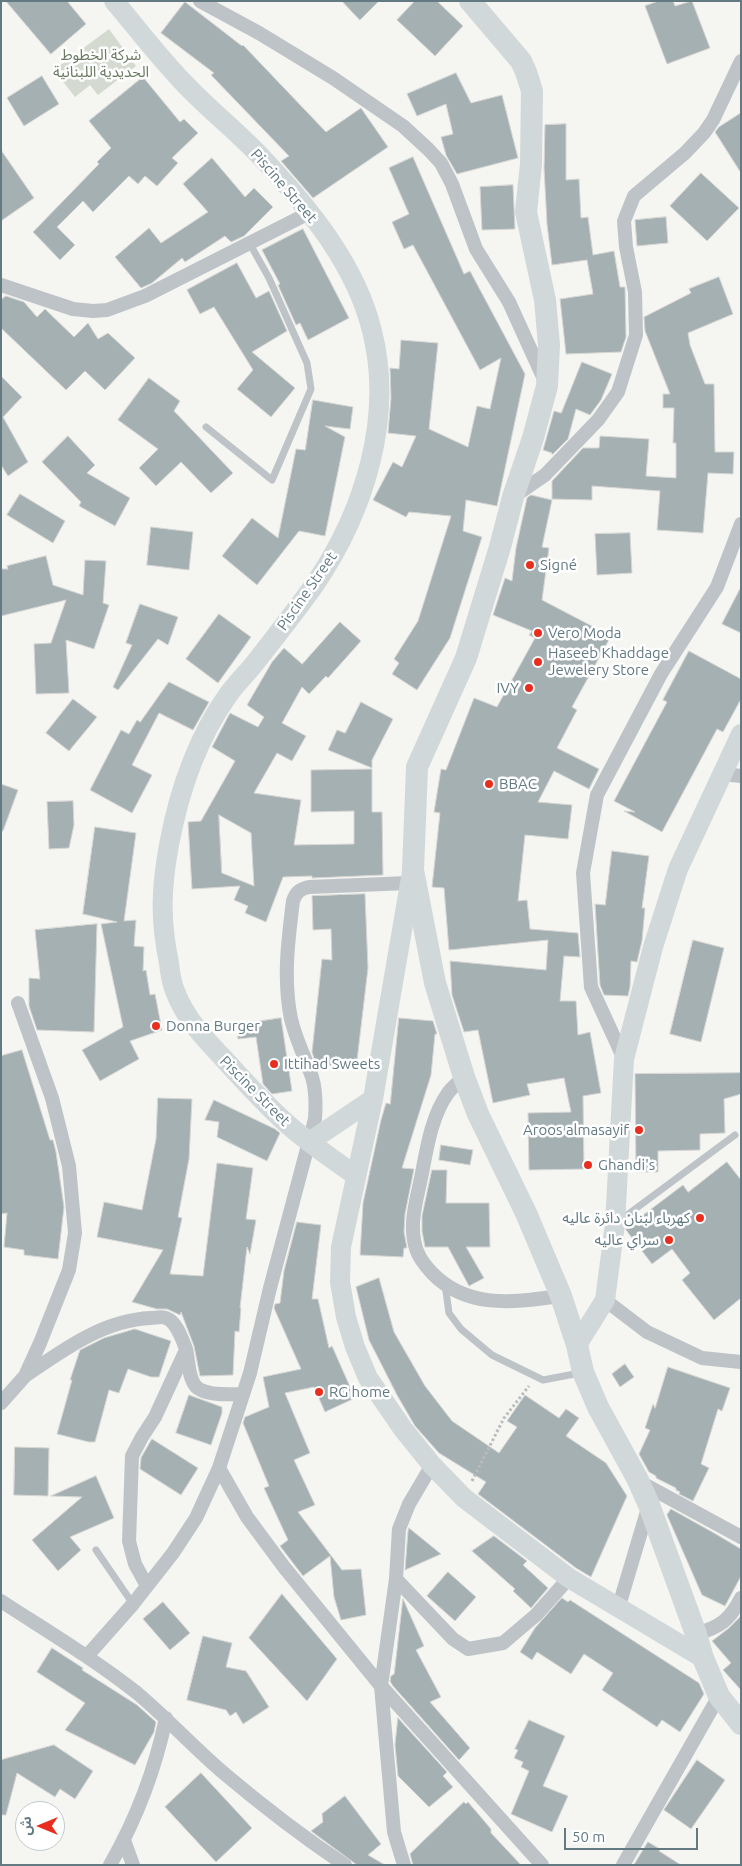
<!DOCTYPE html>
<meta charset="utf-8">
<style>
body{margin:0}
#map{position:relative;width:742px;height:1866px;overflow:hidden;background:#f5f5f1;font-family:Ubuntu,"Noto Sans Arabic",sans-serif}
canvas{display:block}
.frame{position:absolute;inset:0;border:2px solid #637a83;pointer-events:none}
.north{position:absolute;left:15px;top:1801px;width:50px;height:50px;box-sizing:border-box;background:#fff;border:1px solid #c1cacd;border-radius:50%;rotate:270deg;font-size:14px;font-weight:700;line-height:20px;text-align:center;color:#637a83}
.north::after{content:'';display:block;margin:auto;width:18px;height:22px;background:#e82f1f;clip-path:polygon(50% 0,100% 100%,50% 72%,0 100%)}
.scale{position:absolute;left:564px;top:1828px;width:134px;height:22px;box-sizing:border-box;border:2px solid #637a83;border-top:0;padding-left:6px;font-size:15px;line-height:18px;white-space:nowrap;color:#637a83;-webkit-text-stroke:4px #fff;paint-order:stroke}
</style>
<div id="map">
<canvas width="742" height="1866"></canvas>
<div class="frame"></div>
<div class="north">ش</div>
<div class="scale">50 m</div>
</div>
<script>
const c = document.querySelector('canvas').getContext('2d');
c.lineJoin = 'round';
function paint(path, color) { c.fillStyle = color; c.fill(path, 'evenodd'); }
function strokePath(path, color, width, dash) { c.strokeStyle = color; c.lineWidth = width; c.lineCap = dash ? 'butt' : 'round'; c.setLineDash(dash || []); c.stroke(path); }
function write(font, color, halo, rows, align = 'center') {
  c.font = font + ' Ubuntu,"Noto Sans Arabic",sans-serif'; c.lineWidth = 5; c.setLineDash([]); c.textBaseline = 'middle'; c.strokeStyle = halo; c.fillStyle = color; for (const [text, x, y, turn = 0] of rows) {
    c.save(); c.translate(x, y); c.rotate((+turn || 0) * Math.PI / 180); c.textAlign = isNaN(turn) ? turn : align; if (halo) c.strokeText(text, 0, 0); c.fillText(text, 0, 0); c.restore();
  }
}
const green = new Path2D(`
 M109 29 136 66 98 95 90 85 75 97 54 70Z`);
const building = new Path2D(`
 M6 1H67L86 24 51 54Z
 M342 1H379L360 20Z
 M415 1H437L463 26 435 56 397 20Z
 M659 1H673L675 6 692 1 710 48 667 64 645 6Z
 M185 2 242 46 243 45 326 132 361 108 388 147 313 198 281 161 289 156 211 75 214 73 161 33Z
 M456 73 471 103 502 95 518 158 457 174 446 155 441 137 453 134 446 104 417 116 407 94Z
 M42 76 59 104 24 126 7 98Z
 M143 77 180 122 184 119 198 133 172 158 178 163 157 186 145 176 138 184 129 176 93 212 83 201 57 227 75 245 60 260 33 232 99 164 97 162 111 148 89 121Z
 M741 113V173L715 132 719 127Z
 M566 124V180L579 179 581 218 588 217 593 255 614 251 620 287H625L626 337 621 352 566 354 560 299 593 294 587 260 552 265 547 224 544 168 545 125Z
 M1 150 34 198 1 221Z
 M413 157 464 274 470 271 525 374 497 506 466 500 463 531 482 537 450 638 417 690 392 674 399 663 394 659 418 621 451 516 409 512 406 517 373 500 393 462 402 467 416 436 388 433 391 398 390 368 399 369 401 340 438 343 429 429 468 447 477 406 490 409 501 358 480 370 413 245 404 249 392 222 409 214 389 168Z
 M212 158 245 197 254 188 273 207 244 236 231 242 225 236 185 262 182 258 152 283 141 288 115 257 149 228 161 243 208 212 183 184Z
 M701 173 739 208 707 241 670 206Z
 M513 185 515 229 482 230 480 187Z
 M666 217 668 243 637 246 635 220Z
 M303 229 349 318 308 340 300 323 296 325 278 285 280 284 262 250Z
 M237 263 256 298 269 291 287 331 252 352 295 388 271 417 237 389 253 370 214 307 200 314 187 290Z
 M719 277 733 314 688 333 690 345 705 384H714L715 452H734L733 474 708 473 703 533 657 530 660 491 592 486V500L552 499V481L583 448H599L600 436 649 439 646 476 676 478V443H673L674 408H663V394H670L645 331 644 317 691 293 689 289Z
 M6 296 24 302 37 317 45 309 74 337 88 323 98 339 108 333 135 358 105 390 85 371 66 390 1 328V300Z
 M582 362 612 374 601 400 590 415 576 409 568 439 552 455V453L543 450 554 411 561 413Z
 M1 376 22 397 3 417 28 462 8 476 1 465Z
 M149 378 180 401 174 411 233 473 211 493 181 462 156 486 139 468 158 449 118 420Z
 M313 400 353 407 350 429 325 426 345 437 325 536 299 531 257 585 222 556 252 518 278 538 296 449 305 450Z
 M68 436 95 465 87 473 130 498 115 526 79 506 81 502 42 462Z
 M20 494 65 521 53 543 7 515Z
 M531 495 552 500 542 547 549 548 542 600 611 636 572 707 577 710 557 748 599 769 589 789 554 771 538 802 572 805 568 839 525 835 518 901 527 900 530 929 578 933 580 957 564 956 560 1001H576L578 1035 590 1032 601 1093 583 1096 584 1169 529 1170 528 1113 571 1112 564 1078 527 1084 530 1095 493 1103 478 1030 464 1032 452 995 450 961 546 970 548 940 449 950 444 888 432 887 440 813 434 812 441 769 446 770 474 698 497 707 535 638 529 635 532 631 493 615 505 578 512 581 516 548 527 498Z
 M151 527 193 532 189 570 147 565Z
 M630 533 632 573 597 575 595 534Z
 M46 556 53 585 83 595 85 560 106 561 103 603 109 605 94 649 66 640 69 693 36 694 34 644 51 643 66 600 1 616V569H8L7 566Z
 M741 587V633L722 624Z
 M140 604 178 617 168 645 158 639 118 690 113 687 132 645 126 643Z
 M219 614 251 637 218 683 186 659Z
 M340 622 361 641 328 678 326 676 309 694 302 687 282 723 306 736 292 761 277 753 254 793 301 800 294 845 354 844V811L311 812V770L372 769V812H382L383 875 312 878V876L283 877 266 922 245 913 248 906 234 900 240 886 192 889 188 822 201 821 235 761 212 747 230 713 258 727 264 717 247 705 272 662 284 648 302 664ZM219 815 251 833 254 886 222 873Z
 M689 651 741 679V699L723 732 717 729 662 832 624 811 635 812 614 801 667 702 663 700Z
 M169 682 209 702 193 730 159 713 132 765 152 775 132 813 90 790 121 730 129 734 137 720 140 722Z
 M73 699 97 717 69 751 46 733Z
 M361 702 393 719 372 760V768L328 750 337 730 345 733Z
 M1 784 18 790 3 831H1Z
 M73 801 74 825 69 848 49 849 47 802Z
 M95 827 136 833 124 921 136 920 134 946 144 947 143 971 146 970 150 995 155 994 162 1030 130 1041 139 1059 100 1081 82 1050 123 1027 101 924 117 922 83 914Z
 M612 851 649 856 642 908H645L642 941 637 962 631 961 630 987 628 996 604 995 600 985 595 904 605 905Z
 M365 894 368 968 356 1069 316 1064 312 1052 322 959 332 960 331 929 313 930 312 896Z
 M97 924 94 1032 37 1030 29 1006V978L40 979 35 930Z
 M693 940 724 948 701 1042 670 1034Z
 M281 1018 292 1091 272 1094 263 1084 256 1037 238 1039 236 1025Z
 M399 1018 433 1021 437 1034H435L431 1075 402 1168 414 1169 405 1214 404 1232 407 1248H404L403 1257 360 1255 363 1203 381 1120 386 1103 390 1104Z
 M22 1050 50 1140H53L56 1152 64 1207 58 1259 24 1255V1250L4 1247 7 1213 1 1214V1056Z
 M741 1073V1094L724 1099 725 1133 700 1134V1150L658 1151V1172H636L635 1074Z
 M158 1098 192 1099 189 1159 178 1217 182 1218 170 1274 203 1276 217 1163 253 1168 246 1219 256 1220 250 1254 247 1247 240 1308H241L239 1332 235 1331 233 1375 200 1376 194 1346 181 1312 180 1315 167 1309H157L132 1302 163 1250 97 1237 104 1202 142 1210 156 1139Z
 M214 1100 275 1129 280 1133 267 1161 217 1137 219 1122 205 1120Z
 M441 1145 473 1150 470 1165 439 1160Z
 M727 1162 741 1180V1298L714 1320 682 1280 690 1273 672 1249 652 1264 626 1230V1228L683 1185 688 1192Z
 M432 1170H447L446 1203H489L490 1247H466L484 1278 469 1286 448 1247H425L422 1231V1216Z
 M297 1222 321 1225 312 1299H318L329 1348 332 1346 355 1398 325 1412 314 1387 285 1393 310 1453 294 1460 315 1505 298 1512 342 1570 361 1569 366 1615 341 1620 334 1597 330 1556 303 1576 280 1546 288 1540 264 1488 269 1486 243 1423 245 1417 269 1407 263 1377 301 1369 274 1308 275 1304 280 1303 284 1271Z
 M379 1278 394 1332 425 1386 452 1421 499 1453 517 1427 507 1421 525 1395 559 1418 566 1409 579 1418 566 1436 606 1463 627 1496 591 1577 576 1568 478 1494 486 1482 439 1453 415 1426 397 1395 369 1340 356 1287Z
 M135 1329 171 1341 159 1377H151L128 1369 119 1393 109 1390 95 1442H89L57 1434 72 1380H70L80 1350 104 1338Z
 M625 1364 634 1377 620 1387 612 1374Z
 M668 1367 730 1388 722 1411 718 1409 701 1464 709 1468 693 1501 679 1494 680 1492 676 1490V1488L656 1478V1476L649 1472 639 1454 650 1430 645 1428 653 1404 655 1408Z
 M189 1395 222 1407V1413L211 1445 176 1433Z
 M152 1439 198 1468 181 1495 140 1469 141 1458Z
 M15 1447 49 1448 48 1496 14 1495Z
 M96 1476 114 1518 70 1537 81 1550 58 1571 32 1540 82 1497 51 1496Z
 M671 1509 714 1533 741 1549V1576L725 1606 702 1595 667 1515Z
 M409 1528 441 1554 405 1570 408 1531Z
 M494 1536 527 1561 523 1565 548 1588 531 1608 513 1591 515 1589 472 1551Z
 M448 1572 476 1597 455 1621 427 1596Z
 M282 1594 337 1659 307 1701 249 1638Z
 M562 1598 568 1602 570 1600 699 1683 704 1694 680 1732 662 1720 657 1727 602 1690 613 1673 584 1654 571 1674 537 1652 532 1660 520 1652 535 1628Z
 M403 1599 424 1646 416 1650 441 1697 430 1702 470 1748 459 1760 393 1686 390 1681 391 1676 394 1674Z
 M163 1602 190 1633 170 1650 143 1619Z
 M741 1616V1690L723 1670 731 1663 712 1641 729 1628Z
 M203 1636 232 1643 226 1667 246 1671 269 1707 243 1724 236 1712 230 1716 226 1710 187 1700Z
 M52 1648 83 1668 82 1670 137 1705 156 1722 154 1732 135 1765 65 1730 85 1703 37 1672Z
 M398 1718 447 1772 443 1776 453 1787 429 1807 398 1776 395 1745Z
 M529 1720 565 1736 543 1786 568 1796 552 1832 511 1814 529 1771 521 1767 523 1762 514 1758 518 1750 515 1749Z
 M54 1745 93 1771 75 1799 60 1789 55 1797 17 1773 6 1815H1V1760Z
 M697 1760 725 1780 691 1829 664 1810Z
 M201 1773 252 1828 216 1862 165 1807Z
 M345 1796 381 1844 368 1855 385 1865H357L311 1831 323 1822 322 1814Z
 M464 1802 466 1804 468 1802 491 1829V1833L521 1865H413L410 1854Z
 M648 1842 660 1849 659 1851 681 1865H634Z`);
const path = new Path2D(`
 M472 1481 504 1418 529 1386`);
const lane = new Path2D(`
 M206 427 272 480 311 389 307 363 269 278 250 244
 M619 1221 735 1135
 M445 1284 449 1313 461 1329 492 1355 543 1380 580 1373
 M96 1550 133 1604`);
const street = new Path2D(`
 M200 1 259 33 333 78 403 126 428 149 441 163 452 184 476 249 509 302 544 379
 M1 285 73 309 93 311 107 310 145 296 309 213
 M513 497 545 475 598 420 618 392 636 335 635 292 626 247 624 221 634 196 685 153 704 133 713 120 741 61
 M722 774 741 776
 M624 1059 591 987 583 873 597 795 661 674 717 587 741 524
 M464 1077C459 1082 452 1087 448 1093 432 1115 427 1147 422 1173 418 1195 410 1218 414 1240 416 1254 423 1263 432 1273 468 1310 515 1302 561 1296
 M605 1300 647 1332 702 1358 741 1362
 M25 1376C63 1350 103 1320 151 1318 155 1318 162 1316 166 1318 177 1322 182 1339 186 1349 189 1361 188 1385 201 1390 213 1396 231 1394 243 1394
 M1 1403 25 1376 40 1343 69 1270 75 1233 69 1166 52 1098 18 1003
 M219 1468 247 1517 284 1567 381 1686 394 1832 404 1865
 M638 1481 741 1537
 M396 1579 399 1529 409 1504 432 1465
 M147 1586 135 1564 129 1541 132 1456 142 1437 155 1417 186 1350
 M1 1601C47 1631 94 1659 137 1693 168 1719 195 1749 226 1775 264 1807 303 1837 345 1865
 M618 1609 649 1505
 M696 1634C720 1627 730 1620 741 1598
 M87 1656 133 1604 173 1553 196 1518 219 1468 250 1373 270 1288 315 1119C316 1105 316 1090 312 1077 305 1057 296 1040 291 1019 283 979 288 941 293 901 296 892 300 889 309 887L409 883
 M124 1840 133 1865
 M110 1865C137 1818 155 1770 166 1718
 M542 1865 381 1686 396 1579 453 1639 468 1649 503 1643 536 1615 569 1578
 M623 1865 719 1696`);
const secondary = new Path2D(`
 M114 1C137 28 158 56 183 82 208 109 238 132 264 160 309 208 356 265 372 331 394 418 364 512 315 584 296 611 275 637 255 663 246 674 236 684 228 695 196 740 179 791 169 845 161 888 160 920 169 963 170 972 171 982 175 991 185 1018 204 1038 224 1059 246 1083 268 1108 293 1129 313 1146 334 1160 355 1175
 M412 872 373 1099 341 1247 340 1282 346 1317 355 1347 368 1378 403 1429 432 1465 464 1498 569 1578 703 1658
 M309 1142 373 1099
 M577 1345 605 1300 615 1224 624 1059 653 947 678 869 741 734`);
const primary = new Path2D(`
 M470 1 521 61 526 72 532 91 531 164 526 212 545 300 549 345 547 386 533 438 513 497 500 547 466 658 417 767 413 870 435 983 464 1077 478 1114 526 1213 561 1296 577 1345 583 1372 598 1407 638 1480 649 1505 696 1634 703 1658 719 1696 741 1724`);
const markers = [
 [530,565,5,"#e82f1f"],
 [538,633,5,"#e82f1f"],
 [538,662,5,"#e82f1f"],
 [529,688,5,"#e82f1f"],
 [489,784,5,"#e82f1f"],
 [156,1026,5,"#e82f1f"],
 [274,1064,5,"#e82f1f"],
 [639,1130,5,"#e82f1f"],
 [588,1165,5,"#e82f1f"],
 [700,1218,5,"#e82f1f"],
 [669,1240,5,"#e82f1f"],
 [319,1392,5,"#e82f1f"]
];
const parkNames = [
 ["شركة الخطوط",101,55],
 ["الحديدية اللبنانية",101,72]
];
const streetNames = [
 ["Piscine Street",284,186,49],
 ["Piscine Street",307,591,-55],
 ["Piscine Street",255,1091,45]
];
const poiNames = [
 ["Signé",540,565],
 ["Vero Moda",548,633],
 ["Haseeb Khaddage",548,653],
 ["Jewelery Store",548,670],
 ["IVY",519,688,"right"],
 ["BBAC",499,784],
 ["Donna Burger",166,1026],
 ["Ittihad Sweets",284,1064],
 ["Aroos almasayif",629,1130,"right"],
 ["Ghandi's",598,1165],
 ["كهرباء لبنان دائرة عاليه",690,1218,"right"],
 ["سراي عاليه",659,1240,"right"],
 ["RG home",329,1392]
];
paint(green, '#d5dad0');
paint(building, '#a5b0b3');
strokePath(building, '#d6d6d4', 1);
strokePath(path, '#b7bcbd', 3, [2.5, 2.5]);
strokePath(lane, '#bdc3c6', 7);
strokePath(street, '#bdc3c6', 14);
strokePath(secondary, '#d1d8da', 20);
strokePath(primary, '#d1d8da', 22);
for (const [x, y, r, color] of markers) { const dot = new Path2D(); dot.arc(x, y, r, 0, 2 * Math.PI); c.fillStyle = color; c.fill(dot); strokePath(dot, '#fff', 2); }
write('15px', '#6b7a62', '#fff', parkNames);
write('15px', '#637a83', '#fff', streetNames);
write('15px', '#637a83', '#fff', poiNames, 'left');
</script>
